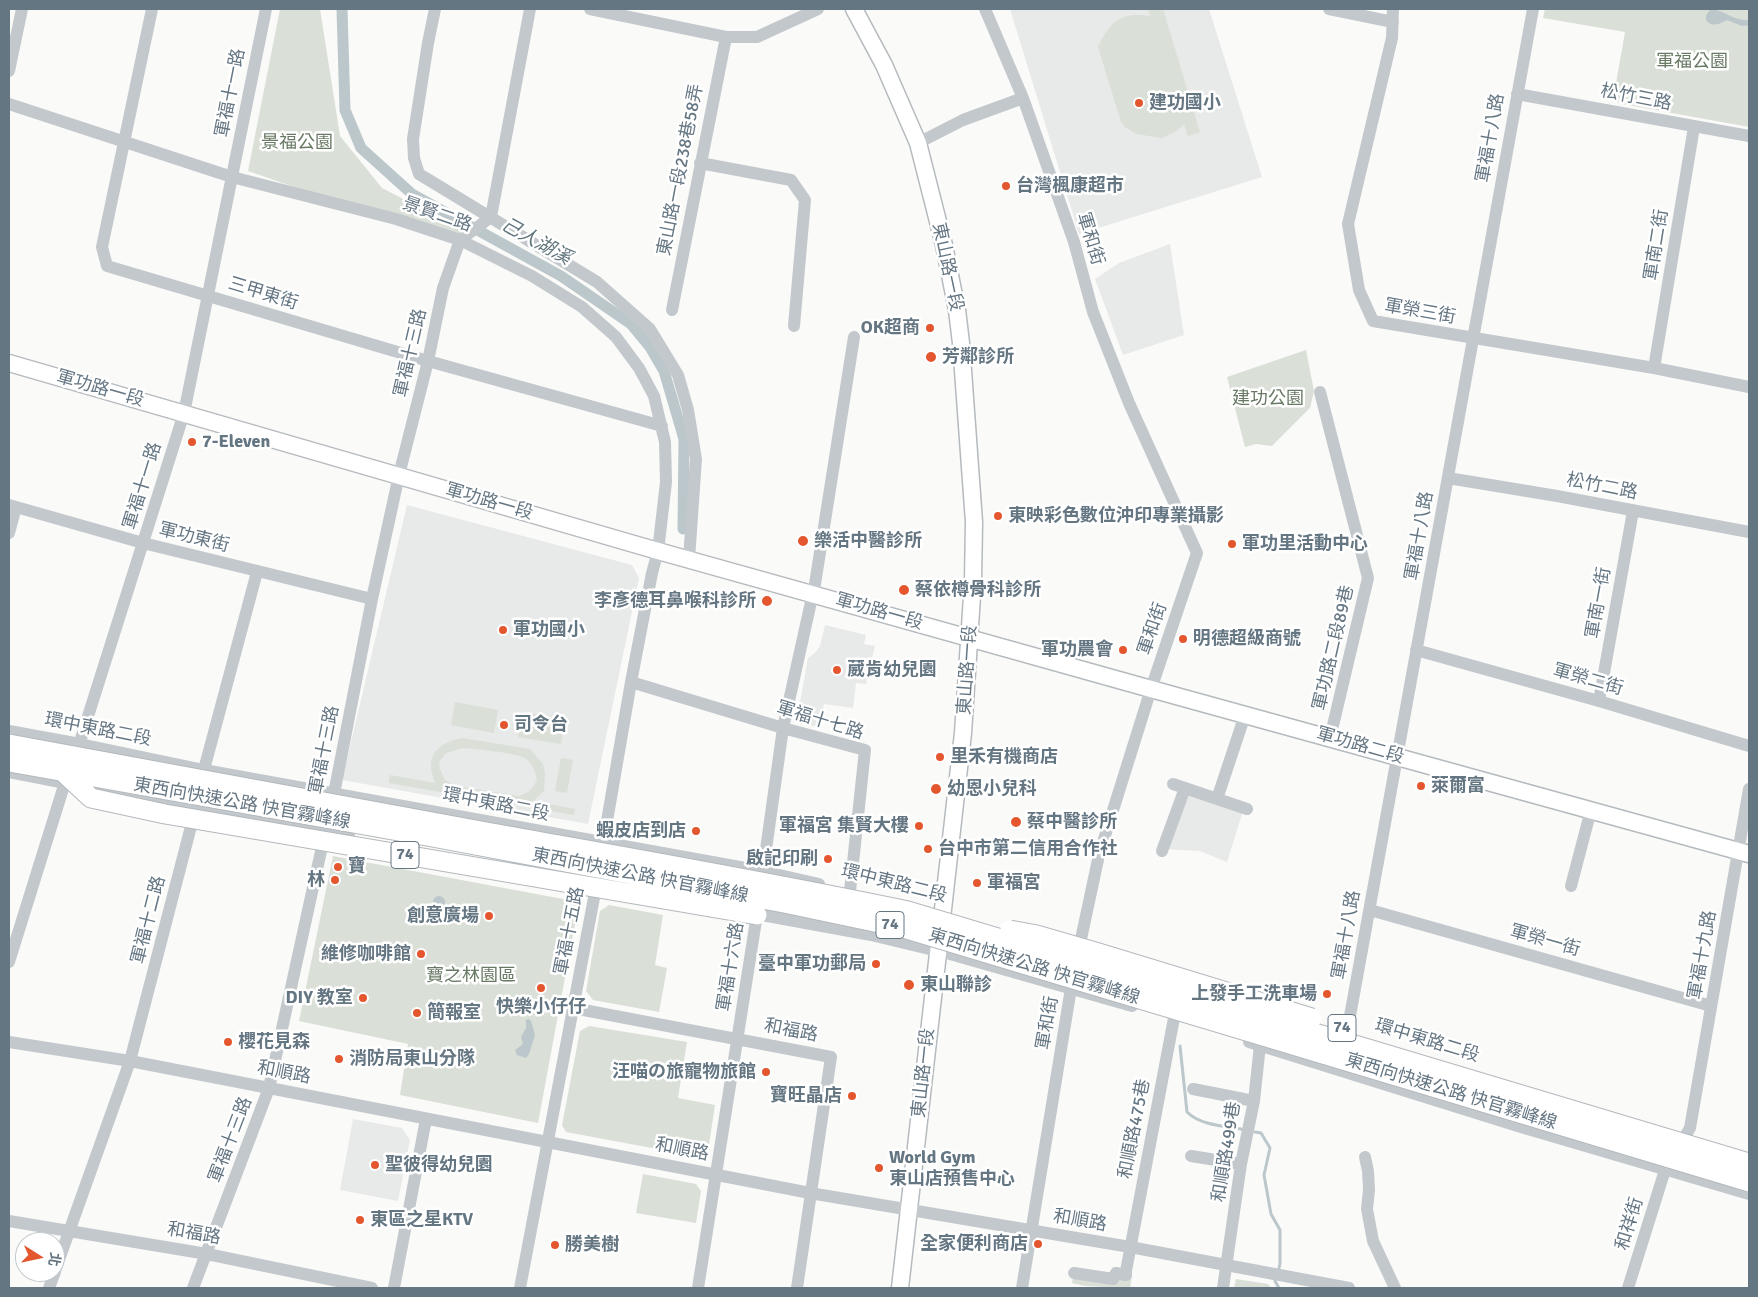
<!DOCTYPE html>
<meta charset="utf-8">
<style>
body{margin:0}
#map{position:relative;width:1758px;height:1297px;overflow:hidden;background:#fafaf8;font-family:Signika,"Noto Sans TC",sans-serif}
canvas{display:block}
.frame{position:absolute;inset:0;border:10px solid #657683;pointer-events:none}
.north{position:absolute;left:15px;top:1232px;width:50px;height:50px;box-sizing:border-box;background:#fff;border:1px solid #c1c8cd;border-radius:50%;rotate:100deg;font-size:14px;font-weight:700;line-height:20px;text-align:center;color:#657683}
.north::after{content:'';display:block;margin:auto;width:18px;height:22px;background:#e4572e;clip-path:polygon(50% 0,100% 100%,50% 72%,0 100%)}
</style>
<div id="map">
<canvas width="1758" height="1297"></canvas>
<div class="frame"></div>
<div class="north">北</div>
</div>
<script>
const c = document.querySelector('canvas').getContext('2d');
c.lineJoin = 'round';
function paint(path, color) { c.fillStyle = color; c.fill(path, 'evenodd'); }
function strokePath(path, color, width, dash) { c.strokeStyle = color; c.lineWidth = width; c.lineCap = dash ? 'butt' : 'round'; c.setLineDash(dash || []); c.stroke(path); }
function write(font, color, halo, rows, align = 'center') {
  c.font = font + ' Signika,"Noto Sans TC","Noto Sans JP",sans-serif'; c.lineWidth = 5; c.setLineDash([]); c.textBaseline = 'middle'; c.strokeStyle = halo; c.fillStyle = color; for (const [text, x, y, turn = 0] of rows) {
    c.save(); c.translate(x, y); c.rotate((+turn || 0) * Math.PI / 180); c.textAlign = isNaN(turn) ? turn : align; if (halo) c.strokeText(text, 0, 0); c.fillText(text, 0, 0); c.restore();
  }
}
const built = new Path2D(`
 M1010 9H1209L1262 177 1079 234Z
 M1170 244 1184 335 1123 355 1095 279 1119 263Z
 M407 505 632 565 639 578 588 824 342 780Z
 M825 625 866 635 864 644 875 646 866 684 856 683 853 708 824 704 820 728 803 723 798 713 808 658 815 653 820 646Z
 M1188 791 1243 811 1227 862 1200 851 1166 849Z
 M353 1119 402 1128 410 1140 398 1201 340 1190Z`);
const green = new Path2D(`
 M280 9H320L340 136 382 188 467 232 462 245 248 171Z
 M1148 9H1163L1200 132 1188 136 1184 124 1178 130 1162 138 1136 134 1125 127 1121 122 1098 47C1111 20 1121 12 1150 16Z
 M1545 9H1749V127L1622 104 1613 100 1625 32 1543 18Z
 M1306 350 1314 391 1310 408 1272 446 1256 444 1245 447 1227 377Z
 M455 702 498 710 494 733 451 725Z
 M522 712 565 719 561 744 518 737Z
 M462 738 530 749 543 764 545 773 544 791 533 801 575 809 574 815 389 783 390 775 435 783C434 778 431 772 431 767 430 749 447 741 462 738ZM463 748C475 749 520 753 526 759 533 764 535 771 537 780 533 788 529 793 519 796L456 786 445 780 440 769 439 762 446 753Z
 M561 758 573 760 567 793 555 791Z
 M333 856 579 902 538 1123 400 1095 408 1044 299 1021Z
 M609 905 663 915 655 965 667 968 659 1012 593 1000 586 991 600 911Z
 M589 1026 687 1042 678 1098 715 1105 708 1151 700 1157 566 1132 562 1125 580 1031Z
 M643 1174 696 1184 701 1191 696 1223 636 1213Z
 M1074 1271 1109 1272 1132 1276 1130 1288 1085 1286 1072 1283Z
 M1236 1279 1268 1284 1271 1288H1234Z`);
const water = new Path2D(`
 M1712 9C1724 11 1737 22 1749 20V25L1742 26 1727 20C1719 24 1712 28 1706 20 1706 15 1707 12 1712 9Z
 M433 902a6 6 0 1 1 12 0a6 6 0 1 1-12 0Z
 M529 1019 531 1021 535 1035 529 1054 526 1058 517 1055 515 1050 523 1044 521 1037 526 1028V1020Z`);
const stream = new Path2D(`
 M1180 1046 1187 1112C1200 1125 1223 1126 1241 1129
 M1255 1132 1261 1133 1270 1148 1264 1175 1271 1214 1280 1230V1264L1278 1272
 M1276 1278 1275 1281 1279 1288`);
const canal = new Path2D(`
 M342 9 345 110 361 148 412 194 561 276 631 324 650 347 664 371 684 439 683 529`);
const minor = new Path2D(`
 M152 9 102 247 107 266 428 361 662 426
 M435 9 428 43 413 139 414 158 419 174 597 282 650 329 678 375 688 410 696 459 689 559
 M590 9 726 37H757L818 9
 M985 9 1023 98 1074 242 1093 312 1129 403 1197 553 1151 689 1099 855 1078 953
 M1329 9 1393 22
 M1393 9 1392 38 1348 224 1359 290 1373 321 1654 368 1749 387
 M9 71 22 9
 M1517 94 1749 136
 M9 104 232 177 396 219 460 240 532 276 582 307 616 337 639 368 654 396 665 442 666 482 658 551 652 573 631 682 602 850
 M918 143 963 120 1023 98
 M700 163 791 180 805 200 794 326
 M491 217 530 9
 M672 310 726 37
 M1654 368 1694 127
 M1320 392 1368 578 1330 738
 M1448 478 1557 496 1749 532
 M9 505 143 543 372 599
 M9 533 16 507
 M1416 650 1599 701 1749 746
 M631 682 783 728 865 750 850 891
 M1599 701 1633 511
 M9 731 80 744 204 770 762 871 819 884
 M77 751 184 413 266 9
 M9 772 193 808 349 836
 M202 777 257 572
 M1173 784 1247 809
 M333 799 372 599 399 475 428 361 443 288 460 240 491 217
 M1217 799 1245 715
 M1162 851 1185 788
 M762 878 783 728 815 584 854 337
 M1571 886 1591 810
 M1370 910 1711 1006
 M751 913 871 935 950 954 1132 1006
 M9 962 67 776
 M573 1008 831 1057 797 1288
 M9 1042 130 1061 810 1193 1130 1247 1349 1288
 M1249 1042 1521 1127 1749 1194
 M1344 1049 1533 9
 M1193 1089 1254 1101
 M1191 1156 1241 1164
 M1365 1157 1368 1171 1369 1190 1367 1209 1373 1241 1395 1288
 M9 1221 207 1254 372 1288
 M55 1271 130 1061 195 811
 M1126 1271 1174 1018
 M1074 1273 1113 1279 1116 1273 1126 1275V1272
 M49 1288 55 1272
 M193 1288 269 1088 325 833
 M394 1288 426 1119
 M520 1288 597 882
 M698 1288 758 908
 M1022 1288 1072 982
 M1223 1288 1241 1164 1254 1101 1260 1045
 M1628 1288 1665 1170 1690 1128 1749 789`);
const major = new Path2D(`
 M854 9 884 65 918 143 944 245 957 310 961 343 974 522 973 581 963 733 900 1288
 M9 363 658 551 1151 689 1749 854`);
const highwayBridge = new Path2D(`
 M9 744C170 774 331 804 492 833 631 858 770 882 908 911L1749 1163
 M9 762 432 837 784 903 903 928 1749 1182
 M63 772 91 798 165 814 757 915
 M1010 930 1037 935 1099 953 1312 1018`);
const markers = [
 [1139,103,5,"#e4572e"],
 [1006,186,5,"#e4572e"],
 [930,328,5,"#e4572e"],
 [931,357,6,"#e4572e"],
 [192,442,5,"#e4572e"],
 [998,516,5,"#e4572e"],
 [803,541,6,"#e4572e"],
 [1232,544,5,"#e4572e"],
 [904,590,6,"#e4572e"],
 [767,601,6,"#e4572e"],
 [503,630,5,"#e4572e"],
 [1183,639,5,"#e4572e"],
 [1123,650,5,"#e4572e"],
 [837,670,5,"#e4572e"],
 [504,725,5,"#e4572e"],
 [940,757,5,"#e4572e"],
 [1421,786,5,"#e4572e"],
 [936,789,6,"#e4572e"],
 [1016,822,6,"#e4572e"],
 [919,826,5,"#e4572e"],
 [696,831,5,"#e4572e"],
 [928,849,5,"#e4572e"],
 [828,859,5,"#e4572e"],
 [338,867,5,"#e4572e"],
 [335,880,5,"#e4572e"],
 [977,883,5,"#e4572e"],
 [489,916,5,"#e4572e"],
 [421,954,5,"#e4572e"],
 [876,964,5,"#e4572e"],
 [909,985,6,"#e4572e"],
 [541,988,5,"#e4572e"],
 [1327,994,5,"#e4572e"],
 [363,998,5,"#e4572e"],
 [417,1013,5,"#e4572e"],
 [228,1042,5,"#e4572e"],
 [339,1059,5,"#e4572e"],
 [766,1072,5,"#e4572e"],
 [852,1096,5,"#e4572e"],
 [375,1165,5,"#e4572e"],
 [879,1168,5,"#e4572e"],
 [360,1220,5,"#e4572e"],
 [1038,1244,5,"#e4572e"],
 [555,1245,5,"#e4572e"]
];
const shields = [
 [405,855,28],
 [890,925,28],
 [1342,1028,28]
];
const shieldNames = [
 ["74",405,855],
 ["74",890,925],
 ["74",1342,1028]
];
const parkNames = [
 ["軍福公園",1692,62],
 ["景福公園",297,143],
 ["建功公園",1268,399],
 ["寶之林園區",471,976]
];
const streetNames = [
 ["軍福十一路",231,93,-79],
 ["松竹三路",1636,98,11],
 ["軍福十八路",1491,138,-80],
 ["東山路一段238巷58弄",681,170,-79],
 ["景賢二路",437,215,19],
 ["軍和街",1090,239,73],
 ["軍南二街",1657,245,-81],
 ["東山路一段",947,267,78],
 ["三甲東街",263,294,17],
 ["軍榮三街",1420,312,10],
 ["軍福十三路",411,353,-77],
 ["軍功路一段",100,389,16],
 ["軍福十一路",143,486,-73],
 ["松竹二路",1602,487,11],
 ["軍功路一段",489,502,16],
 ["軍福十八路",1420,536,-80],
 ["軍功東街",194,538,14],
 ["軍南一街",1599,603,-80],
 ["軍功路一段",879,612,16],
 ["軍和街",1153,629,-71],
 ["軍功路二段89巷",1334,648,-77],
 ["東山路一段",968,670,-86],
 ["軍榮二街",1588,680,16],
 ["軍福十七路",820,721,17],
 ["環中東路二段",98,730,11],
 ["軍功路二段",1360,746,16],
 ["軍福十三路",325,750,-79],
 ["東西向快速公路 快官霧峰線",242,804,10],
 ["環中東路二段",496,805,11],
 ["東西向快速公路 快官霧峰線",640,876,11],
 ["環中東路二段",894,884,14],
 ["軍福十二路",149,920,-76],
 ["軍福十五路",570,931,-79],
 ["軍福十八路",1347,935,-80],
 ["軍榮一街",1545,941,16],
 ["軍福十九路",1703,955,-80],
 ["軍福十六路",731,967,-81],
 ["東西向快速公路 快官霧峰線",1034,967,17],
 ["軍和街",1048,1023,-80],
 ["和福路",791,1031,11],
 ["環中東路二段",1427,1041,17],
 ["和順路",284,1073,11],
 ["東山路一段",924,1073,-84],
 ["東西向快速公路 快官霧峰線",1451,1092,17],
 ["和順路475巷",1135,1129,-79],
 ["軍福十三路",231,1140,-69],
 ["和順路",682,1150,11],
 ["和順路499巷",1227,1152,-81],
 ["和順路",1080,1221,10],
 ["和祥街",1630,1224,-73],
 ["和福路",194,1234,10]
];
const poiNames = [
 ["建功國小",1149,103],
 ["台灣楓康超市",1016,186],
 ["OK超商",920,328,"right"],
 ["芳鄰診所",942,357],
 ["7-Eleven",202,442],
 ["東映彩色數位沖印專業攝影",1008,516],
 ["樂活中醫診所",814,541],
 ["軍功里活動中心",1242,544],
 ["蔡依樽骨科診所",915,590],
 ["李彥德耳鼻喉科診所",756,601,"right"],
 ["軍功國小",513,630],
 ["明德超級商號",1193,639],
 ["軍功農會",1113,650,"right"],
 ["葳肯幼兒園",847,670],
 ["司令台",514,725],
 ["里禾有機商店",950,757],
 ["萊爾富",1431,786],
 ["幼恩小兒科",947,789],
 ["蔡中醫診所",1027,822],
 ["軍福宮 集賢大樓",909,826,"right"],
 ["蝦皮店到店",686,831,"right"],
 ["台中市第二信用合作社",938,849],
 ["啟記印刷",818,859,"right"],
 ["寶",348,867],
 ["林",325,880,"right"],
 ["軍福宮",987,883],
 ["創意廣場",479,916,"right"],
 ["維修咖啡館",411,954,"right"],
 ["臺中軍功郵局",866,964,"right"],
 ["東山聯診",920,985],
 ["上發手工洗車場",1317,994,"right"],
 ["DIY 教室",353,998,"right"],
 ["快樂小仔仔",541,1007,"center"],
 ["簡報室",427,1013],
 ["櫻花見森",238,1042],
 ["消防局東山分隊",349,1059],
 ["汪喵の旅寵物旅館",756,1072,"right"],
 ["寶旺晶店",842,1096,"right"],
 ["World Gym",889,1158],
 ["東山店預售中心",889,1179],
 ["聖彼得幼兒園",385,1165],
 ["東區之星KTV",370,1220],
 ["全家便利商店",1028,1244,"right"],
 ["勝美樹",565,1245]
];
const waterNames = [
 ["己人湖溪",536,242,29]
];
paint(built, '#e8e9e9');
paint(green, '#dadfd7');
paint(water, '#bbc7cb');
strokePath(stream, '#bbc7cb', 3);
strokePath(canal, '#bbc7cb', 11);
strokePath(major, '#b5babe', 19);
strokePath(minor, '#c3c8cc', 12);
strokePath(major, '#fff', 16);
strokePath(highwayBridge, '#b4b9bd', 21, []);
strokePath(highwayBridge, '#fff', 19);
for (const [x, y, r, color] of markers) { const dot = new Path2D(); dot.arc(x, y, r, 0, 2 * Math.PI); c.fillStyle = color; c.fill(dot); strokePath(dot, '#fff', 2); }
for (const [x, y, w] of shields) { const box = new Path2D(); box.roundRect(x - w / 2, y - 13.5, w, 27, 4); c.fillStyle = '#fff'; c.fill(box); strokePath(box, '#657683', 1); }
write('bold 16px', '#657683', null, shieldNames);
write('18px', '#687a64', '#fff', parkNames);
write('18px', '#657683', '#fff', streetNames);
write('bold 18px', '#657683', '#fff', poiNames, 'left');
write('italic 19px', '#60757c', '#fff', waterNames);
</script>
